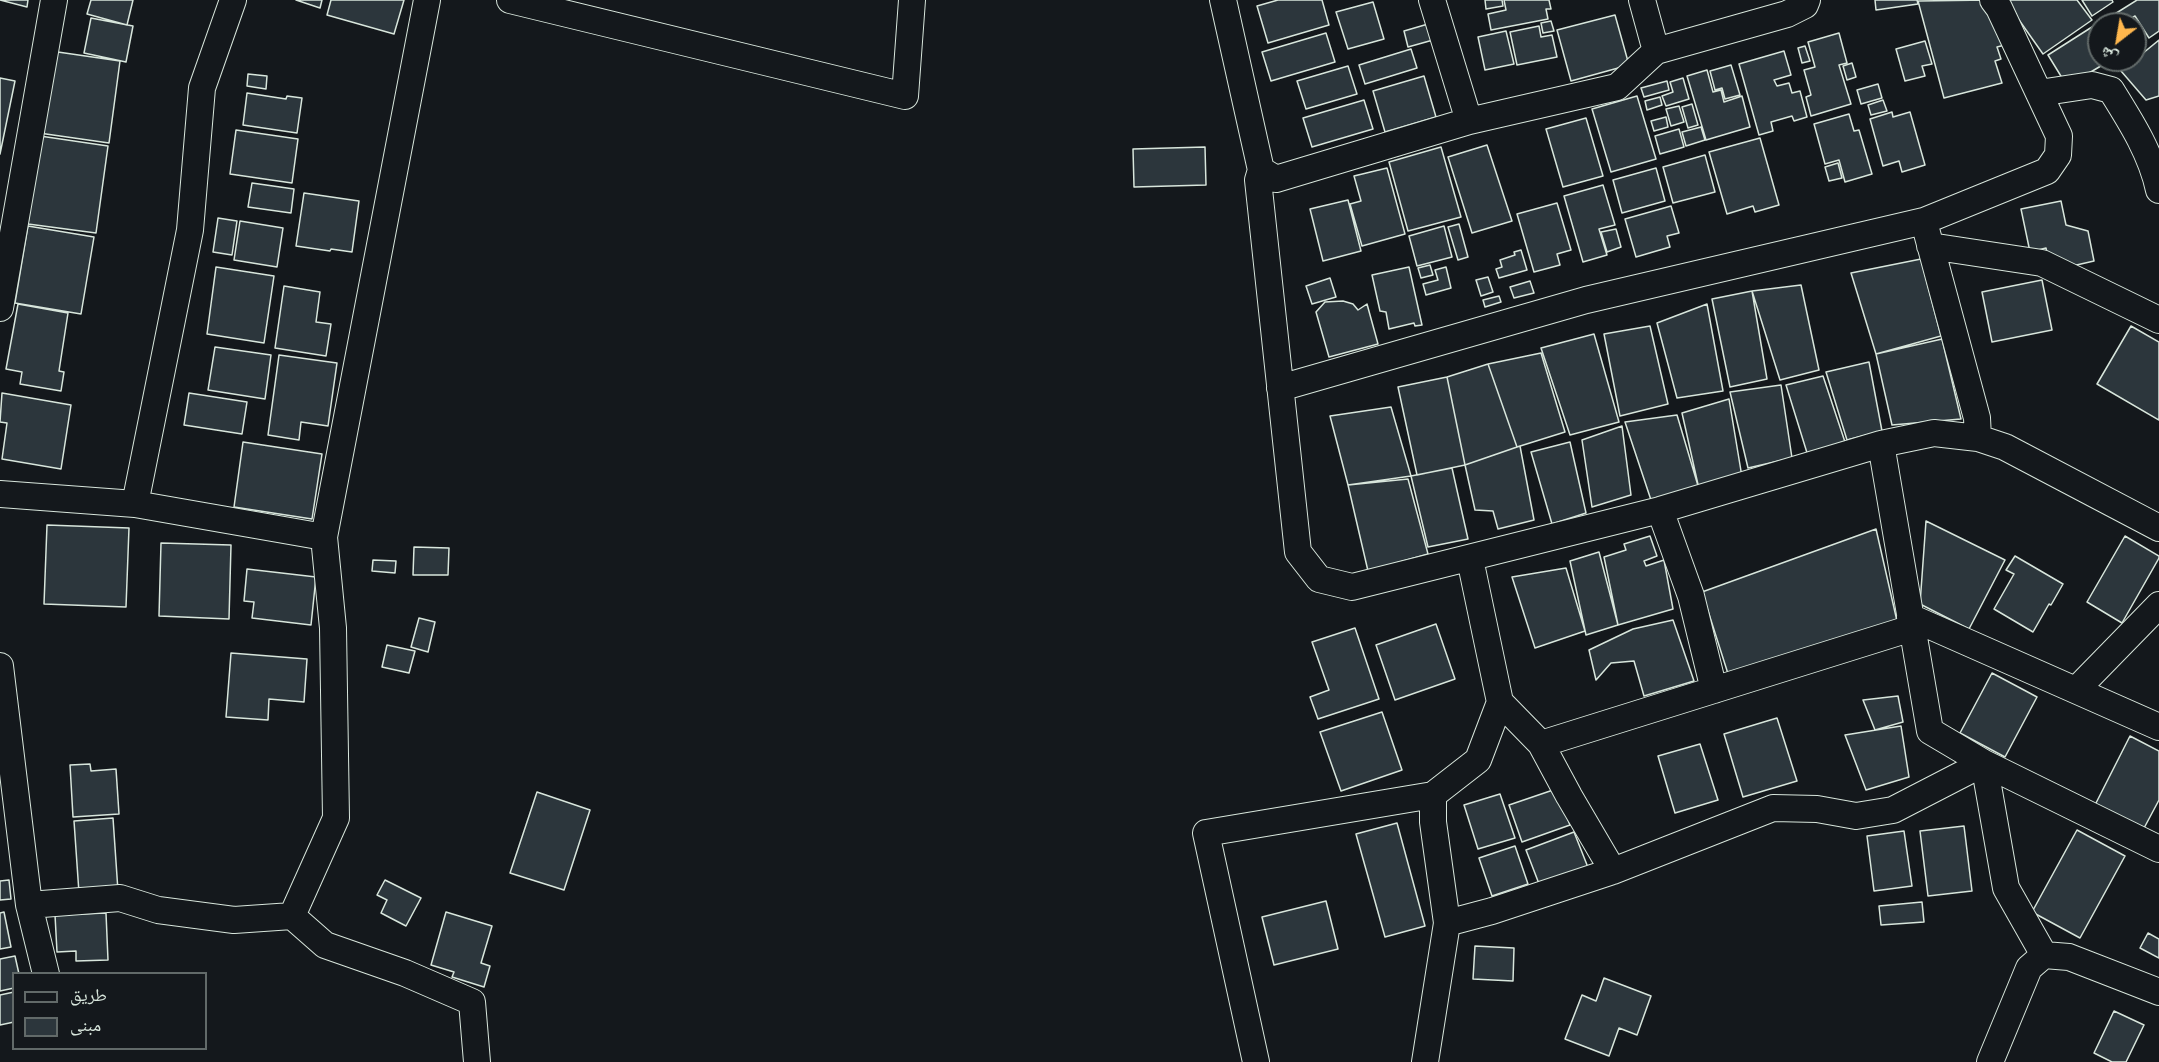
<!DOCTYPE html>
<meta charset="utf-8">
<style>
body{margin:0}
#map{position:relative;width:2159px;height:1062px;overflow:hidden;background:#14181c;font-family:"Noto Sans","Noto Naskh Arabic",sans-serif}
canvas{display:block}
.legend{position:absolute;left:12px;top:972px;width:195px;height:78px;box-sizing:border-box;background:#14181c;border:2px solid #626a69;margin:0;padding:8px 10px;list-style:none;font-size:18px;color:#d8e6dc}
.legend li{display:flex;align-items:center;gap:12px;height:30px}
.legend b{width:30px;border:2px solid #626a69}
.north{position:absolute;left:2087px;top:12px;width:60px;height:60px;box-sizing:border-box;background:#14181c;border:2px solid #626a69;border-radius:50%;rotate:211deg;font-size:16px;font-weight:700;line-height:24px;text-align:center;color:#d8e6dc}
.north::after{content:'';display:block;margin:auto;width:21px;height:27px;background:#ffb74d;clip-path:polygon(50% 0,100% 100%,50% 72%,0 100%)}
</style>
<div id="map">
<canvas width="2159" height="1062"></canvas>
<ul class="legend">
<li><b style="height:8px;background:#14181c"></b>طريق</li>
<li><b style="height:16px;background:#2c363c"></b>مبنى</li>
</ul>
<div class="north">ش</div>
</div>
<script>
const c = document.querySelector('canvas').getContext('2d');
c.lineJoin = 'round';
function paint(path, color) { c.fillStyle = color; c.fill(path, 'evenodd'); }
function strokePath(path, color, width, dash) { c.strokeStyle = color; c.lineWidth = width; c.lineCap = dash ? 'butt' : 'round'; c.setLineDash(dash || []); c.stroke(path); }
const building = new Path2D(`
 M0 0H28L27 7Z
 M91 0H133L127 25 87 14Z
 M296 0H322L320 8Z
 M331 0H404L394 34 327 15Z
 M1278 0H1322L1329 25 1268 43 1257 6Z
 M1485 0H1502L1503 6 1486 9Z
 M1504 0H1549L1551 9H1546L1548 19 1491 30 1488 14 1506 10Z
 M1875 0H1917L1918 4 1876 10Z
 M1989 0 2005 45 1997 47 2001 59 1995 61 2002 83 1944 98 1918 1Z
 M2005 0H2077L2092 20 2043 54Z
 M2082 0H2112L2113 2 2092 16Z
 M2137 0H2159V31L2149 38 2135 16 2122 24H2115L2110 17Z
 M1373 2 1384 39 1348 49 1336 12Z
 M1615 15 1629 65 1571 81 1557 30Z
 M91 18 133 26 126 62 84 53Z
 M1551 21 1554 31 1543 33 1541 23Z
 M1428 24 1433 40 1408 47 1404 31Z
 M1539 26 1541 37 1552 35 1557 57 1517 65 1510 32Z
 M2092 27 2099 38V60H2111L2067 86 2048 55Z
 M1506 31 1514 64 1485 70 1478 37Z
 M1326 33 1335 62 1271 81 1262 52Z
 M1839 33 1847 63 1839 65 1851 104 1811 116 1806 97 1811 95 1804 70 1815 67 1808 42Z
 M2159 40V96L2146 100 2121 71Z
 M1925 41 1932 64 1922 66 1925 76 1905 81 1896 49Z
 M1805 46 1810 61 1802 63 1798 48Z
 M1411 49 1417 68 1365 84 1359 65Z
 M51 51 120 61 109 143 39 133Z
 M1784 51 1791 75 1774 80 1777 86 1789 83 1792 93 1800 91 1807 117 1794 121 1792 116 1771 122 1773 131 1759 135 1739 64Z
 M1852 63 1856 77 1847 80 1843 66Z
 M1731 65 1740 95 1725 99 1722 88 1715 90 1710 71Z
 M1348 66 1357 94 1306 109 1297 81Z
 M1707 70 1713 92 1721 90 1724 102 1742 96 1750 127 1706 140 1687 76Z
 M248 74 267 76 266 89 247 86Z
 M1424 76 1436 117 1385 132 1373 91Z
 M0 78 15 81 0 154Z
 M1683 78 1689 99 1666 106 1662 96 1673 92 1670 82Z
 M1667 81 1669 90 1644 97 1641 88Z
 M1878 84 1882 98 1861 104 1857 90Z
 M247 93 286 99 287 96 302 98 297 133 243 125Z
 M1637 96 1656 159 1611 172 1592 109Z
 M1660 97 1662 105 1647 110 1645 101Z
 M1364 100 1373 129 1312 147 1303 118Z
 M1883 100 1887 111 1871 115 1868 105Z
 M1692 104 1698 125 1688 128 1682 107Z
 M1679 106 1684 122 1671 126 1666 109Z
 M1892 112 1893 117 1910 112 1925 165 1902 172 1899 161 1883 166 1870 119Z
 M1849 114 1854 131 1859 130 1872 174 1845 182 1839 160 1825 164 1814 124Z
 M1666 117 1668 127 1654 131 1651 121Z
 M1586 118 1603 176 1563 187 1546 129Z
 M1701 127 1705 140 1686 146 1682 132Z
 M1679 129 1684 147 1660 154 1655 136Z
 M236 130 298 139 292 183 230 174Z
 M40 136 108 146 96 233 28 224Z
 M1760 138 1779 205 1755 212 1753 206 1727 214 1709 152Z
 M1487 145 1512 221 1472 233 1448 157Z
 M1205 147 1206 185 1134 187 1133 149Z
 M1441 147 1461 217 1408 231 1389 162Z
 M1705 155 1715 192 1673 203 1663 167Z
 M1838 163 1842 178 1829 181 1825 167Z
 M1387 168 1405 234 1362 246 1350 204 1361 201 1354 176Z
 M1656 168 1665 201 1622 213 1613 180Z
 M252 183 294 189 291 213 248 207Z
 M1603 185 1615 225 1599 229 1607 255 1583 262 1564 196Z
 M304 193 359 201 352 252 331 249 330 251 296 246Z
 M1348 200 1361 251 1323 261 1310 209Z
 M2061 201 2066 225 2088 231 2094 261 2059 269 2049 263 2046 248 2030 252 2021 209Z
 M1557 203 1571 250 1557 254 1560 265 1534 272 1517 214Z
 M1671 206 1679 233 1667 236 1670 247 1636 257 1625 219Z
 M218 218 237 221 232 255 213 252Z
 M240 221 283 228 277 267 234 260Z
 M1459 224 1468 257 1458 260 1448 227Z
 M28 226 94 237 81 314 15 303Z
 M1444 226 1452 257 1417 266 1409 236Z
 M1616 229 1621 247 1607 252 1601 232Z
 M1521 250 1527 270 1499 278 1496 269 1502 267 1500 260 1515 255 1514 252Z
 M1921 259 1941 336 1876 354 1851 273Z
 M1430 265 1433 275 1421 278 1418 268Z
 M216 267 274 276 264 343 207 334Z
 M1409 267 1422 325 1415 326 1414 323 1389 329 1386 312 1380 311 1372 275Z
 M1446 267 1451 288 1426 295 1423 284 1438 280 1435 270Z
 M1488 277 1493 292 1481 296 1476 280Z
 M1330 278 1336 297 1312 304 1306 286Z
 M2042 280 2052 330 1992 342 1982 292Z
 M1530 281 1534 293 1514 298 1510 287Z
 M1801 285 1819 370 1780 380 1752 291Z
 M284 286 320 292 316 322 331 324 326 356 275 348Z
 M1752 291 1767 379 1730 387 1712 299Z
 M1499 296 1501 302 1485 307 1483 300Z
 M1343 301 1353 304 1358 310 1367 304 1378 344 1329 357 1316 312 1325 302Z
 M18 304 68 313 59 371 64 372 61 391 20 384 22 372 6 369Z
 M1707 304 1723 391 1677 398 1657 323Z
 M1650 326 1668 404 1620 416 1604 334Z
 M2131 326 2159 342V420L2097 384Z
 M1594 334 1619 422 1570 435 1541 348Z
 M1942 339 1961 419 1892 425 1876 354Z
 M215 347 271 355 265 399 208 390Z
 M1541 353 1565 432 1517 447 1488 364Z
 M279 355 337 363 328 426 301 422 299 440 268 435Z
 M1869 362 1882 431 1847 440 1826 372Z
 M1488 364 1517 447 1465 465 1447 377Z
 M1823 376 1846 445 1808 456 1786 385Z
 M1447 377 1465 465 1417 475 1398 387Z
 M1781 385 1792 458 1748 468 1730 392Z
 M2 393 71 405 61 469 2 459 7 423 0 422Z
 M189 393 247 402 242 434 184 425Z
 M1729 399 1742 477 1699 489 1682 413Z
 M1391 407 1411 476 1348 485 1330 416Z
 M1677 415 1699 489 1652 503 1625 422Z
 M1622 426 1631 495 1592 507 1582 440Z
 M243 442 322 454 312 519 234 507Z
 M1570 442 1586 513 1552 524 1531 452Z
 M1520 446 1534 520 1498 529 1493 511 1475 510 1465 465Z
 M1452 468 1468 539 1428 547 1411 476Z
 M1408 479 1428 554 1368 571 1348 485Z
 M1926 521 2005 560 1969 629 1920 604Z
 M47 525 129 528 126 607 44 604Z
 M1876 529 1897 621 1730 680 1702 592Z
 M1650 536 1657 556 1644 561 1646 566 1664 560 1673 609 1618 625 1604 557 1626 550 1624 544Z
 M2125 536 2159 556V558L2122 623 2087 602Z
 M161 543 231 545 229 619 159 616Z
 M414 547 449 548 448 575H413Z
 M1599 552 1618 625 1586 635 1570 561Z
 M2015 556 2063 584 2051 605 2049 604 2033 632 1994 609 2014 574 2006 570Z
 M373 560 396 561 395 573 372 571Z
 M1566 568 1585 631 1535 648 1512 577Z
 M247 569 316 577 311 625 252 618 254 602 244 601Z
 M419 618 435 622 428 652 411 647Z
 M1673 620 1694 681 1644 696 1634 661 1611 663 1596 680 1589 650 1633 629Z
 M1436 624 1455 679 1395 700 1376 645Z
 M1355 628 1379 699 1318 719 1310 697 1329 690 1312 642Z
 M387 645 415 651 409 673 382 667Z
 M231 653 307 659 304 702 269 699 268 720 226 717Z
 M1992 673 2037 697 2005 757 1960 733Z
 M1898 696 1903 722 1875 730 1863 700Z
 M1382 712 1402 770 1341 791 1320 732Z
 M1777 718 1797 781 1743 797 1724 734Z
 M1901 726 1909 777 1866 790 1845 735Z
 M2130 736 2159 751V800L2143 830 2095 805Z
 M1700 744 1718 800 1675 813 1658 756Z
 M90 764 91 771 116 769 119 814 73 817 70 765Z
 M1556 789 1570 825 1522 842 1509 805Z
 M537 792 590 810 564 890 510 873Z
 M1500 794 1515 838 1478 849 1464 805Z
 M113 818 118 891 79 893 74 821Z
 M1397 823 1425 926 1385 937 1356 834Z
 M1964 826 1972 891 1928 896 1920 831Z
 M2077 830 2125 856 2080 938 2032 912Z
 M1904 831 1912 886 1874 891 1867 836Z
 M1574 832 1589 870 1541 889 1526 850Z
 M1515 846 1528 884 1492 896 1479 858Z
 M9 880 11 899 0 900V881Z
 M385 880 421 898 406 926 381 913 387 900 377 895Z
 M1326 901 1338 949 1274 965 1262 917Z
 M1922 902 1924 922 1881 925 1879 906Z
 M4 912 11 947 0 949V913Z
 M446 912 492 926 481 963 490 966 484 987 452 977 454 972 431 965Z
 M106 913 108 960 76 961V951L57 952 55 915Z
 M2148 933 2159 939V958L2140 948Z
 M1475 946 1514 948 1513 981 1473 979Z
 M15 956 19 974H14V988L0 991V959Z
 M1604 978 1651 996 1637 1035 1619 1028 1609 1056 1565 1039 1582 995 1596 1001Z
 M14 992V1022L0 1025V995Z
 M2114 1011 2144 1025 2126 1062H2112L2094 1053Z`);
const minor = new Path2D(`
 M510 0 905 96 912 0
 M1223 0 1261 170
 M1432 0 1469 121
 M1642 0 1656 51
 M1807 0 1805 5 1787 14 1656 51 1617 87 1469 121 1276 179 1261 170 1258 180 1298 552 1319 579 1352 587 1660 510 1881 444 1934 433 1978 438 2005 447 2159 528
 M2039 93 2092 85 2111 90C2131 122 2151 153 2159 190
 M1927 233 1977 418 1978 438
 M1930 246 2042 263 2159 320
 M0 308 54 0
 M1280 388 1586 300 1924 221 2047 171 2058 155 2059 136 1999 8 1993 0
 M1881 444 1930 731 1984 763 2159 849
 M0 494 135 504 324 537
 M135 504 190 230 202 88 233 0
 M1660 510 1691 596 1714 690
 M1910 617 2159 727
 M0 666 29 905 46 974
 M2076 690 2159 605
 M1500 702 1541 744 1569 796 1613 871
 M1541 744 1912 628
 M29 905 120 898 158 910 234 920 292 916 325 945 405 973 472 1002 477 1062
 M292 916 336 818 333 628 324 537 427 0
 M1447 923 1492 911 1613 871 1773 808 1817 809 1856 816 1893 810 1984 763 2006 888 2044 955
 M1256 1062 1206 833 1433 795
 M1425 1062 1447 923 1433 822V795L1478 760 1500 702 1470 559
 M1990 1062 2029 968 2044 955 2069 957 2159 992`);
paint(building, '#2c363c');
strokePath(building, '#d8e6dc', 1.5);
strokePath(minor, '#d8e6dc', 28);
strokePath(minor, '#14181c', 26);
</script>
